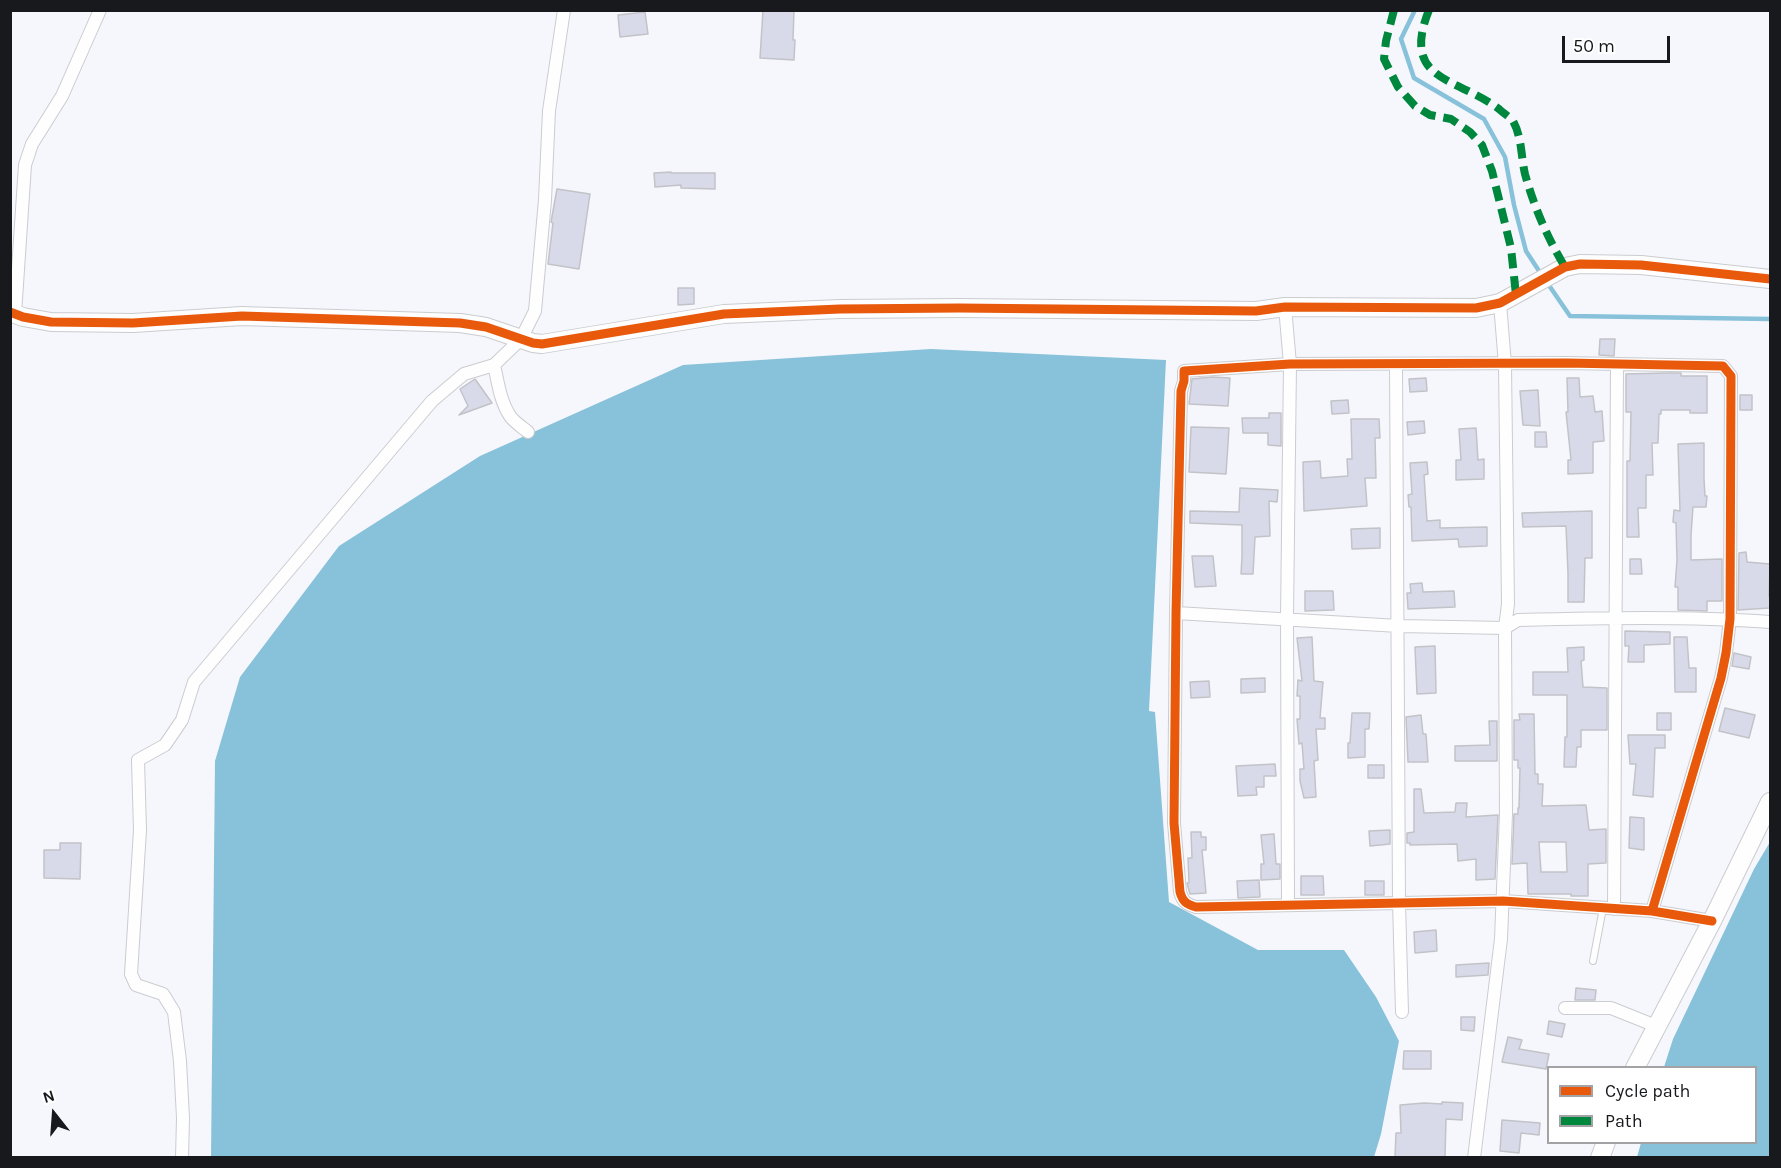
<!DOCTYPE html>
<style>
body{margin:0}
#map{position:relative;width:1781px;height:1168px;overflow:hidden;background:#f6f7fc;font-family:Karla,sans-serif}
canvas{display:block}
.frame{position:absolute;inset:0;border:12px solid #18191d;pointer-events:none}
.legend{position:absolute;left:1547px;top:1066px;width:210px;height:78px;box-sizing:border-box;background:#fff;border:2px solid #a3a3a5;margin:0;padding:8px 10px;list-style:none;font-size:18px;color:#18191d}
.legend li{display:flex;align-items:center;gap:12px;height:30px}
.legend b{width:30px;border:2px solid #a3a3a5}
.north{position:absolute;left:24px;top:1084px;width:60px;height:60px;-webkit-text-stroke:4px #fff;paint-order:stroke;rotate:343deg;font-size:16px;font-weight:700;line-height:24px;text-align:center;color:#18191d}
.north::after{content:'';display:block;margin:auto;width:21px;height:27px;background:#18191d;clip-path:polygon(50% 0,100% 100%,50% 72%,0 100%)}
.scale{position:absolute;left:1562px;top:36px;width:108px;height:27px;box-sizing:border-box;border:3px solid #18191d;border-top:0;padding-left:8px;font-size:18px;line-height:21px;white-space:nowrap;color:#18191d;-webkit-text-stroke:4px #fff;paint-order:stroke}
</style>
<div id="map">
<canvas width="1781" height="1168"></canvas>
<div class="frame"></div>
<ul class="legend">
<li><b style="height:8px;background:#e8590c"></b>Cycle path</li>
<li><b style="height:8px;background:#00873e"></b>Path</li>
</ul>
<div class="north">N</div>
<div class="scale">50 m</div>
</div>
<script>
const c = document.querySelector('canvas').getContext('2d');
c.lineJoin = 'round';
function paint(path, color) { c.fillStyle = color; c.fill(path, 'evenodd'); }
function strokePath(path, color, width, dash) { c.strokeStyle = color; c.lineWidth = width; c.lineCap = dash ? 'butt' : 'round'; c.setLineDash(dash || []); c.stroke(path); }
const water = new Path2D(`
 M931 349 1166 360 1149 711 1155 712 1169 902 1258 950H1344L1376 997 1399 1041 1381 1134 1374 1157 211 1158 215 761 240 677 339 546 480 456 683 365Z
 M1770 842V1157H1637L1641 1143 1756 1142V1068L1664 1067 1673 1039 1754 869Z`);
const stream = new Path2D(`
 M1415 10 1401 39 1414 78 1484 119 1505 157 1514 205 1526 251 1541 274
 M1546 281 1570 316 1770 319`);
const building = new Path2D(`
 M763 10H794L793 40H795L794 60 760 58Z
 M645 12 648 34 620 37 618 15Z
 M671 172V173H715V189L681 188V185L655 187 654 173Z
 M557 189 590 194 579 269 548 264 553 223 551 222Z
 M678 288H694V304L678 305Z
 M1600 339H1615L1614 356 1599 355Z
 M1665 373H1681V376H1707V413H1690V410H1661V414H1659L1658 443H1652L1653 475H1646V508H1638L1639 537H1627V461H1630L1631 412H1626V374Z
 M1212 377 1230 378 1228 406 1189 404 1192 379Z
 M1426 378 1427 391 1410 392 1409 379Z
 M1567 378H1579L1580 397 1593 396 1595 412 1602 411 1604 441 1593 442V473L1568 474V460H1571L1566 412H1568Z
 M475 379 492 403 459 415 468 406 460 389Z
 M1538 390 1540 426 1523 425 1520 391Z
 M1740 395H1752V410H1740Z
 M1348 400 1349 413 1332 414 1331 401Z
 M1269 413H1281V446L1268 445V433H1243L1242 418H1269Z
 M1351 419H1379L1380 438H1375L1376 478H1365L1367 506 1304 511 1303 462 1320 461 1321 478 1348 476 1347 459H1352Z
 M1424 421 1425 433 1408 435 1407 422Z
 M1191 427 1229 428 1226 474 1189 472Z
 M1476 428 1478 460 1484 459V479L1456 480V460H1461L1459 429Z
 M1535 432H1546L1547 447H1535Z
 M1704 443V479L1705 496H1707L1706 507H1693L1691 535V560L1722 559V601H1707V611L1678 610V587H1675L1677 560 1676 523 1673 522 1674 510 1680 511 1678 444Z
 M1427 462 1428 474 1424 475 1427 521 1440 520V528L1487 527V546L1459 547 1458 539 1412 541 1411 507H1409L1408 495 1412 494 1410 463Z
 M1240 488 1278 490 1277 502 1269 501 1270 536 1255 537 1253 574H1241L1242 556V525L1190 523V511L1239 512Z
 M1592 511V558H1585L1584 602H1568V573L1566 526 1523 527 1522 513Z
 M1380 528V548L1352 549 1351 529Z
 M1746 552 1747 562 1770 564 1769 596H1770V608L1738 610 1739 553Z
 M1192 556H1213L1216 586 1195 587Z
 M1630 559H1641L1642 574H1630Z
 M1422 583 1423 592 1454 591 1455 607 1408 609 1407 593H1411L1410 584Z
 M1305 591H1333L1334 610 1305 611Z
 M1625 631 1670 632V644L1644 645V662H1628L1629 646H1625Z
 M1312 637 1314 681 1323 682 1320 718H1325V729H1316L1318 760 1314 761 1316 797 1304 798 1300 781V769H1304L1302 743 1299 744 1297 719H1300V696H1297L1298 680 1302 681 1297 638Z
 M1674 637H1687L1689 668H1696V692H1675Z
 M1435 646 1436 693 1417 694 1415 647Z
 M1584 647V660L1581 661 1583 687 1607 688V730H1581V747H1577L1576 767H1564L1565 737H1567V695H1533V672H1568L1567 648Z
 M1734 653 1751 657 1749 669 1732 666Z
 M1265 678V692L1241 693V679Z
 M1209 681 1210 697 1191 698 1190 682Z
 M1725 708 1755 715 1749 738 1719 731Z
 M1352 713H1370L1369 729H1365V757L1348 758V743H1350Z
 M1657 713H1671V730H1657Z
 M1519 714H1534L1535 774H1538V784H1543L1542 806 1586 805 1589 830 1606 829V863L1588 864V896H1571V894H1528L1527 863 1512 864 1514 814H1518V808H1519L1520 768H1518V760H1514V720H1520ZM1539 842H1566L1567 872H1541Z
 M1421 715 1423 734H1426L1428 762H1408L1406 717Z
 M1489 721H1497V761H1455V746L1490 745Z
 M1628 735H1665V748H1655L1653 797 1633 795 1636 764H1630Z
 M1275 764 1276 776H1264V787H1256L1257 795 1238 796 1236 766Z
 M1368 765H1384V778H1368Z
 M1414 789H1421L1424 813 1455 812 1456 803H1467L1466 817 1498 815 1495 879 1476 880V859L1458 861 1457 844 1410 845V843H1407V833L1414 832Z
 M1630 817 1644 818V850L1629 848Z
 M1390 830V844L1370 846 1369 831Z
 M1191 832H1201V837H1206V850H1202L1206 893 1190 894 1187 883H1189L1188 858H1192Z
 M1274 834 1276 864H1280V879L1261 880V864H1264L1261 835Z
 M60 843H81L80 879 44 878V850H60Z
 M1301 876H1323L1324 895H1301Z
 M1259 880 1260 897 1238 898 1237 881Z
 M1365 881H1384V895H1365Z
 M1436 930 1437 951 1415 953 1414 932Z
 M1489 963 1488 975 1456 977V965Z
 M1576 988 1596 990 1595 1000H1575Z
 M1461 1017H1475L1474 1031 1461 1030Z
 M1549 1021 1565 1024 1562 1037 1547 1034Z
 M1508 1037 1522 1040 1519 1049 1549 1054 1546 1069 1502 1062Z
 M1404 1051H1431V1069H1403Z
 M1442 1102 1463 1103 1462 1120 1446 1119 1445 1157 1395 1158 1396 1133H1401L1400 1105 1424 1103 1442 1104Z
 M1502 1120 1540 1123 1539 1135 1521 1133 1519 1153 1500 1151Z`);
const lane = new Path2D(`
 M1593 961 1603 908`);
const street = new Path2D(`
 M1285 307 1290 364 1287 618 1288 904
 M15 314 25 165 32 144 62 96 100 10
 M494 365C498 382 500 401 510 416 514 422 522 427 528 432
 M1396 365 1399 902 1402 1012
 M1176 613 1399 626 1505 628 1518 620C1602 618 1686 616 1770 622
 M1614 909 1617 365
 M1652 911 1721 678 1726 653 1730 619 1731 376 1723 366 1566 363 1290 364 1184 371V381L1181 391 1176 613 1174 823 1180 892C1183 902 1186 904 1196 907L1503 901 1652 911 1712 921
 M1565 1008H1611L1656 1026
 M182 1158 183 1118 180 1061 174 1012 163 994 136 985 131 974 140 830 138 760 165 745 182 720 194 682 432 401 464 374 494 365 521 339 535 311 545 200 549 111 564 10
 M1474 1158 1501 939 1506 814 1505 628 1508 604 1505 365 1500 303`);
const secondary = new Path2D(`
 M10 312 23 317 51 322 133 323 242 316 460 323 486 327 533 343 542 344 724 314 840 309 959 308 1256 311 1285 307 1476 308 1500 303 1565 267 1580 264 1641 265 1770 279
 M1635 1068 1712 921 1770 802
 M1600 1158 1606 1142`);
const quiet = new Path2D(`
 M1394 10 1386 41 1384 59 1398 87 1415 106 1430 115 1451 119 1470 132 1482 145 1492 171 1511 248 1516 295
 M1429 10C1400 82 1457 77 1499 109 1503 113 1510 117 1513 121 1522 137 1521 157 1525 174 1534 207 1548 239 1565 267`);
const cycleway = new Path2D(`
 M10 312 23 317 51 322 133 323 242 316 460 323 486 327 533 343 542 344 724 314 840 309 959 308 1256 311 1285 307 1476 308 1500 303 1565 267 1580 264 1641 265 1770 279
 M1652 911 1721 678 1726 653 1730 619 1731 376 1723 366 1566 363 1290 364 1184 371V381L1181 391 1176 613 1174 823 1180 892C1183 902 1186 904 1196 907L1503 901 1652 911 1712 921`);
paint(water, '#87c2da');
strokePath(stream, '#87c2da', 4.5);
paint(building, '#d8dae9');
strokePath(building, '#c2c3c7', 1.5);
strokePath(lane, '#cbcccf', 8);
strokePath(street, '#cbcccf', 14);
strokePath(secondary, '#cbcccf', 20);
strokePath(lane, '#fefeff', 6);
strokePath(street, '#fefeff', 12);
strokePath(secondary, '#fefeff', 18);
strokePath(quiet, '#00873e', 8, [15, 8]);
strokePath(cycleway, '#e8590c', 9);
</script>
